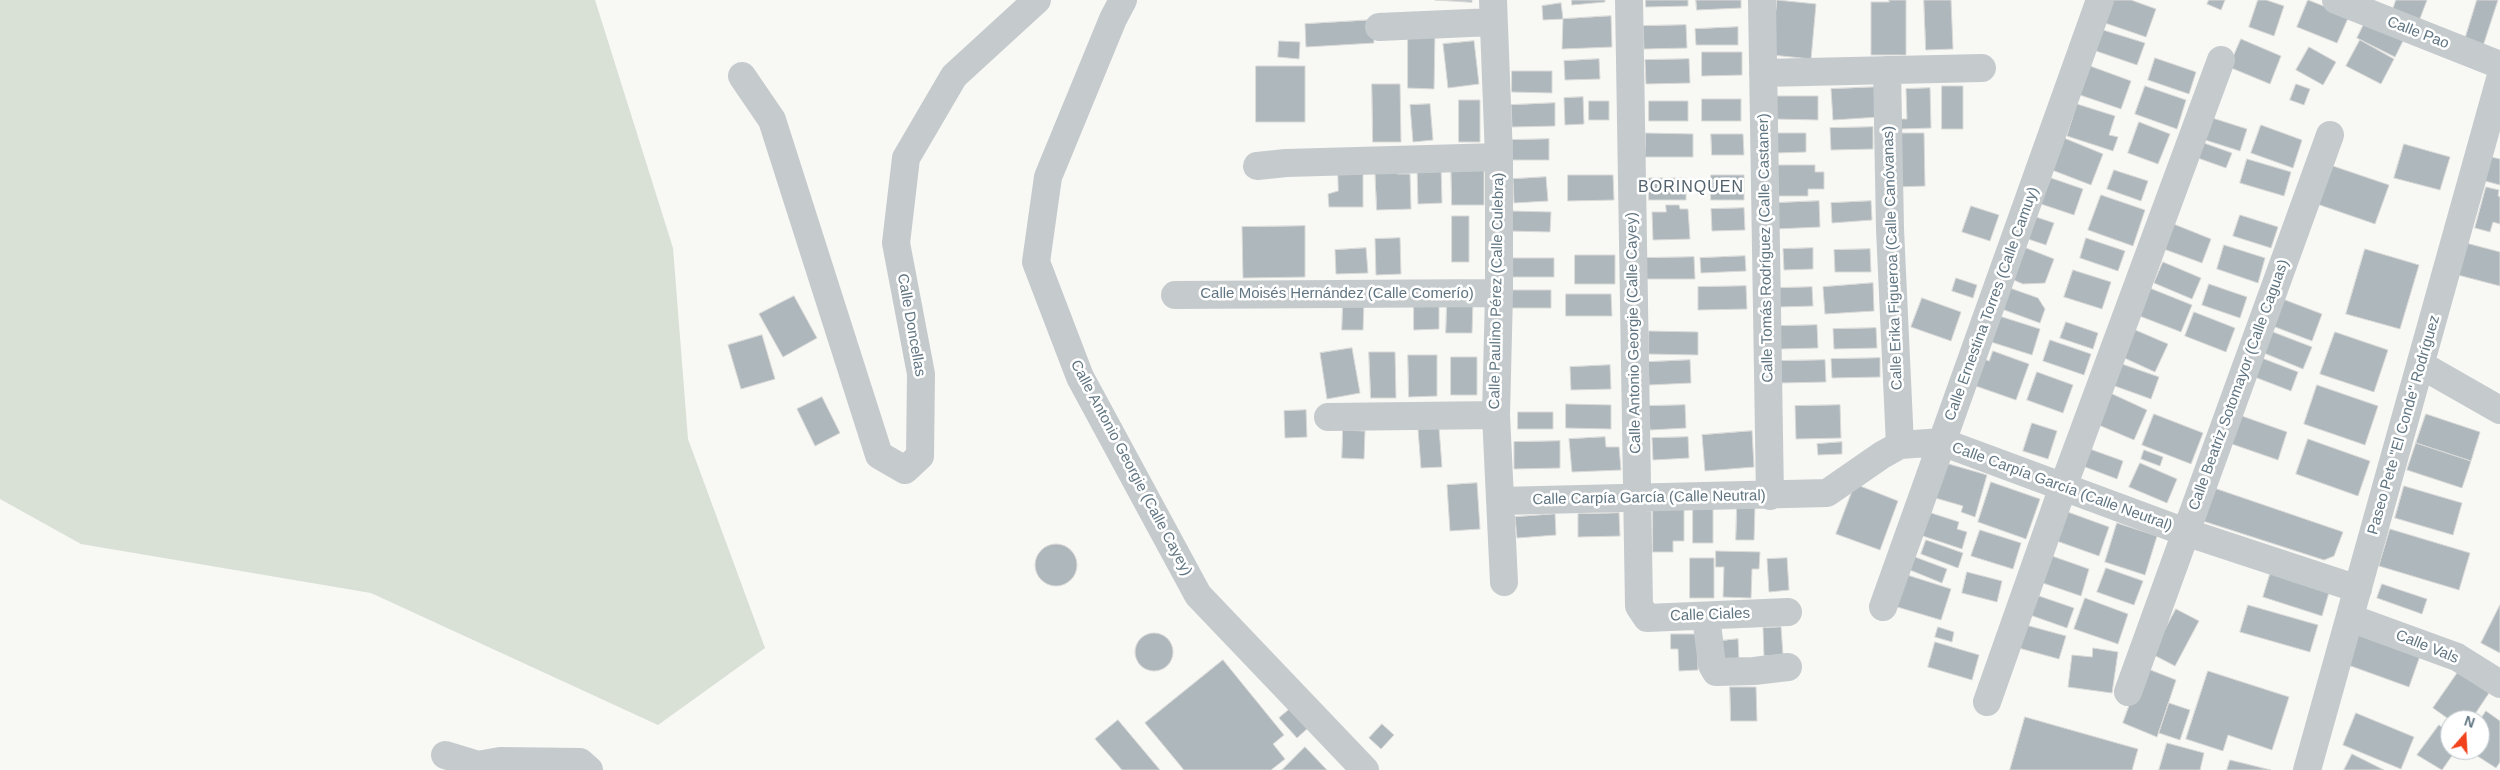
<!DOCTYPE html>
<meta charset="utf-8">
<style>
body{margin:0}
#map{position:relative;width:2500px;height:770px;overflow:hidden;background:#f8f8f5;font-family:Helvetica,sans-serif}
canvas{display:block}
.north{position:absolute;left:2440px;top:710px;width:50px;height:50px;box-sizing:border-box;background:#fff;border:1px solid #bfc8cd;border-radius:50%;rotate:19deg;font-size:14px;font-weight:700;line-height:20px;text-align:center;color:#607582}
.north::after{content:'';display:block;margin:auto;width:18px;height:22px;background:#f1421b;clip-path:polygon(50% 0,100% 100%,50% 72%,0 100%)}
</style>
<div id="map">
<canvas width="2500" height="770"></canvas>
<div class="north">N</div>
</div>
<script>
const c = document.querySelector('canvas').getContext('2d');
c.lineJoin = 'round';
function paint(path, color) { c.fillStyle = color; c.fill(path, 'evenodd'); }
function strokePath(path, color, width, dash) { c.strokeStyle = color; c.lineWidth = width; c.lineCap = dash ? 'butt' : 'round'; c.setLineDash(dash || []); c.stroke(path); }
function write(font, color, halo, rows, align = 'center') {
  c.font = font + ' Helvetica,sans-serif'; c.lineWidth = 5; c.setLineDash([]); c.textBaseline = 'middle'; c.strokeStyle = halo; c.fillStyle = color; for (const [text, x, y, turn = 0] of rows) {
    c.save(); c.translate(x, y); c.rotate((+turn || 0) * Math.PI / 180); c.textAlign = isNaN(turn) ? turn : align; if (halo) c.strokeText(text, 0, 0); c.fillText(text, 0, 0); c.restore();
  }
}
const green = new Path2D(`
 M0 0H595L673 248 688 439 765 648 658 725 371 593 81 544 0 499Z`);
const building = new Path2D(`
 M1435 0H1472V2Z
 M1572 0H1605V2L1572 5Z
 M1646 0H1688V6L1646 7Z
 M1696 0H1741V8L1697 10Z
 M1777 0 1816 4 1811 59 1772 55Z
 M1889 0H1906V55H1871V2H1889Z
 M1924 0H1951L1953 49 1926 50Z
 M2113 0H2131L2156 9 2146 37 2105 23Z
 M2209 0H2225L2221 10 2207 4Z
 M2258 0H2266L2284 6 2274 36 2249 27Z
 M2308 0 2349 16 2337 43 2297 27Z
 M2396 0H2427L2419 21 2392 12Z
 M2477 0H2498L2483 46 2465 39Z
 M1561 3 1563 19 1543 20 1542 6Z
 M1611 16 1612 47 1562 49 1563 19Z
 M2367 18 2405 37 2395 57 2357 38Z
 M1373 20 1374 43 1306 47 1305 24Z
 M1686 25 1687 48 1644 49 1643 26Z
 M1738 27V45H1696L1695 29Z
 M2103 30 2145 43 2137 65 2096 51Z
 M1408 33H1435L1434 89 1408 88Z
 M2241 39 2281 56 2270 84 2229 67Z
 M2360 40 2394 59 2381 84 2346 66Z
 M1279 41 1300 42 1299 59 1278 57Z
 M1474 41 1479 84 1448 88 1443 44Z
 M2309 47 2336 62 2323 85 2296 70Z
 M1702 52H1742V75L1702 76Z
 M2155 58 2196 72 2189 94 2148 80Z
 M1599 59 1600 79 1565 80 1564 61Z
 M1689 59 1690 83 1646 84 1645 60Z
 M1256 66H1305V122H1256Z
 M2090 66 2131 81 2121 109 2080 95Z
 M1512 71H1552V93L1512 92Z
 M1372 84H1400L1401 142H1373Z
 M2296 84 2310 89 2304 105 2290 100Z
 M1942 86H1963V129H1942Z
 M2145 86 2186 100 2177 129 2135 114Z
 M1877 87 1879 117 1833 120 1831 89Z
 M1930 88 1931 128 1900 129V119H1907L1906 89Z
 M1775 96H1818V120L1775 119Z
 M1583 97 1584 124 1565 125 1564 98Z
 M1702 99H1741V121H1702Z
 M1459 100H1480V142H1459Z
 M1589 101H1609V120H1589Z
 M1649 101H1688V121H1649Z
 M1555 103V126L1512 127 1511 105Z
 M1430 104 1433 140 1413 142 1410 105Z
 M2077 104 2115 116 2109 135 2118 137 2113 151 2067 136Z
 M2206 116 2247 129 2240 151 2199 138Z
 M2139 122 2170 134 2158 164 2128 153Z
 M2261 125 2302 140 2293 168 2251 153Z
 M1873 127V149L1831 150 1830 128Z
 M1646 133 1693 134V157H1645Z
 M1776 133H1806V152L1776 153Z
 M1895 133H1924L1925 186 1896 187Z
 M1711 134H1743L1744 155H1712Z
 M2064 138 2103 154 2091 185 2052 170Z
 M1549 139V160H1512V140Z
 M2201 142 2232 153 2226 168 2195 157Z
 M2404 144 2450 157 2440 190 2394 178Z
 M2491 157 2500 159V185L2485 181Z
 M2247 159 2291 172 2284 196 2240 183Z
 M1451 164H1484V205H1452Z
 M1776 165H1815V172H1824V189H1808V196H1776Z
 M2330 165 2389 185 2375 224 2317 204Z
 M1441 166 1442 203 1418 204 1417 167Z
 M1375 169H1397V174H1410L1411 209 1377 210Z
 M1338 170H1363V207H1329L1328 194 1338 191Z
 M2114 170 2148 181 2141 201 2107 189Z
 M1568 175H1613L1614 200 1568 201Z
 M1711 175H1744V200H1711Z
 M1546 177 1548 201 1514 203 1513 179Z
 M1649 178H1686V200H1649Z
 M2051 178 2083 189 2074 215 2041 204Z
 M2486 187 2499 190 2498 196 2500 197V224L2493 222 2490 232 2475 228Z
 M2101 195 2145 210 2133 246 2088 230Z
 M1819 201 1820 227 1775 229 1774 203Z
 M1871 201 1872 220 1832 223 1831 203Z
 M1666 205H1679L1680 209H1688L1690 239 1653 240 1652 212H1666Z
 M1971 206 1999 215 1990 241 1962 232Z
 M1744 208 1745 230 1712 231 1711 209Z
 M1511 211 1551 212 1550 232 1510 231Z
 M2240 215 2278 227 2271 248 2233 236Z
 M1452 216H1469V262H1452Z
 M2036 217 2054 223 2046 245 2028 239Z
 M2171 223 2211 239 2202 263 2161 248Z
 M1305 226V277L1243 278 1242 227Z
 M1400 238 1401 274 1376 275 1375 239Z
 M2086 238 2125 251 2118 271 2080 258Z
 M2466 243 2500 252V286L2458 275Z
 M2224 245 2265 258 2258 283 2217 269Z
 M2021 246 2054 259 2045 283 2023 284 2009 278Z
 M1366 248 1368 273 1336 274 1335 250Z
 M1813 248V269L1784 270 1783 249Z
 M1870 249 1871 272H1835L1834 250Z
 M2365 249 2419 265 2400 329 2346 314Z
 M1575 255H1615V284H1575Z
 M1745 256 1746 271 1701 273 1700 258Z
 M1694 257 1695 279H1646L1645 258Z
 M1513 258H1554V277H1513Z
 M2163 262 2201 278 2192 299 2154 283Z
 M2073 270 2111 282 2102 309 2064 297Z
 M1956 278 1977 285 1973 298 1952 291Z
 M1873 283 1874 311 1825 314 1823 287Z
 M2209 284 2247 297 2240 318 2202 305Z
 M1746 286 1747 309 1698 310V287Z
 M1812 287 1813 306 1778 307V288Z
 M2007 287 2038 298 2045 309 2040 323 1999 308Z
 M2147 287 2192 305 2181 332 2137 315Z
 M1512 290H1551V308H1512Z
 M1566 294H1611L1612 316H1566Z
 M794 296 817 338 783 357 759 314Z
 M1922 298 1961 312 1951 341 1911 327Z
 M2280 298 2322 314 2312 341 2270 325Z
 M1343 300 1364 301 1363 330H1342Z
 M1414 300H1439V329L1414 330Z
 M1447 300H1473L1472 333H1446Z
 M2194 312 2235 328 2226 352 2185 336Z
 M1996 315 2040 329 2032 355 1988 341Z
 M2066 322 2098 333 2093 349 2060 338Z
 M1817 325 1818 348 1780 349 1779 326Z
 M1876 328 1877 348 1834 349 1833 329Z
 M2133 329 2168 344 2155 372 2120 356Z
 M1649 331 1698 332V355L1649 354Z
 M2273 332 2312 347 2303 369 2264 353Z
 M2335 332 2388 350 2374 392 2320 374Z
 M762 335 775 379 741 389 728 345Z
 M2050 340 2091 354 2084 375 2043 361Z
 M1352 348 1360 393 1327 399 1320 353Z
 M1993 351 2029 364 2016 400 1970 384 1979 357 1989 361Z
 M1369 352H1395L1396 398H1371Z
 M1408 355H1437V396L1409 397Z
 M1451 357H1477V395H1451Z
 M2259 357 2298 372 2291 391 2252 376Z
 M1880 358V377L1832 378 1831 359Z
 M1690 360 1691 383 1649 385 1648 362Z
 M1825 360 1826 382 1780 383 1779 361Z
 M2119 363 2159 377 2151 399 2112 385Z
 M1610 365 1611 389 1571 390 1570 367Z
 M2037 372 2073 385 2063 413 2027 400Z
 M2317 385 2378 406 2365 445 2304 424Z
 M2108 392 2147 410 2134 440 2094 423Z
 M822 397 840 433 815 446 797 409Z
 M1566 404 1611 405V429L1566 428Z
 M1685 405 1686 428 1650 430 1648 406Z
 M1840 405 1841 438 1796 439 1795 406Z
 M1306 410 1307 437 1285 438 1284 411Z
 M1518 412H1553V429H1518Z
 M2154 414 2203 433 2191 464 2142 445Z
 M2426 414 2480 432 2471 461 2416 443Z
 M2239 415 2287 432 2278 460 2229 443Z
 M2032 423 2057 431 2048 459 2023 451Z
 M1439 428 1442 467 1421 468 1418 429Z
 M1343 430 1365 431 1364 459 1342 458Z
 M1752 431 1754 467 1705 471 1702 435Z
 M1605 437 1606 447H1619L1621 470 1572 472 1569 439Z
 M1688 437 1689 458 1653 460 1652 438Z
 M2308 439 2370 461 2358 496 2296 474Z
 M1560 441V468L1514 469V442Z
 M1842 442V454L1818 455 1817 444Z
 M2416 443 2471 461 2462 488 2407 470Z
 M2087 448 2123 461 2117 479 2080 465Z
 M2144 450 2163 457 2160 466 2141 459Z
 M1942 462 1987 475 1975 517 1961 512 1963 506 1932 497Z
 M2140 463 2177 479 2167 503 2129 487Z
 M1991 482 2040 499 2026 539 1978 522Z
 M1477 483 1480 529 1450 531 1447 485Z
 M1855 484 1898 501 1880 550 1836 534Z
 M2404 486 2462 503 2453 535 2395 518Z
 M2214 488 2343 532 2334 556 2324 560 2203 521Z
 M1653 506H1684V541H1673V552H1653Z
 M1737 506H1755L1754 540H1736Z
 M1693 507H1713V543H1693Z
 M2065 511 2109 527 2099 556 2054 540Z
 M1928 512 1959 522 1957 529 1967 532 1962 549 1920 535Z
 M1619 513 1620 536 1578 537V514Z
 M1555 514 1556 535 1517 538 1515 517Z
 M2117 523 2157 536 2145 575 2105 562Z
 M2390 529 2470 553 2459 590 2379 566Z
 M1980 530 2021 543 2013 569 1971 556Z
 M1926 540 1963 553 1958 568 1921 554Z
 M1035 565a21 21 0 1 1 42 0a21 21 0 1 1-42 0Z
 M1716 551 1760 552 1759 569H1752L1751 598 1723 597 1724 567H1716Z
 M2049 555 2089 569 2081 596 2040 582Z
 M1915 557 1947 569 1942 583 1910 570Z
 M1690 558H1714V598H1690Z
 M1787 558 1789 590 1769 592 1767 559Z
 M2106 568 2143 581 2134 605 2097 592Z
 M2271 571 2330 589 2322 616 2263 597Z
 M1967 572 2002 581 1997 602 1962 593Z
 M1904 574 1951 589 1941 620 1894 606Z
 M2382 584 2427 599 2422 614 2377 598Z
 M2036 595 2074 608 2067 628 2030 615Z
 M2085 598 2128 614 2118 644 2074 629Z
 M2248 605 2318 625 2310 652 2240 632Z
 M2500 605V653L2481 643Z
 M2176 609 2199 621 2175 666 2152 654Z
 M2022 624 2066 636 2059 659 2015 647Z
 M1781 627 1783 655 1764 656 1763 628Z
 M1938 627 1954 632 1952 642 1935 637Z
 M2360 631 2421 653 2409 687 2348 665Z
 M1135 652a19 19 0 1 1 38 0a19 19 0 1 1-38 0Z
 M1671 634H1697L1698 670 1679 671 1678 649H1671Z
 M1738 639 1739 660 1722 662 1720 641Z
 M1935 642 1979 655 1972 680 1928 667Z
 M2093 648 2118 652 2112 693 2068 687 2072 655 2092 657Z
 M1223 660 1284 735 1273 744 1285 759 1271 770H1184L1145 723Z
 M2143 667 2176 680 2157 737 2123 723Z
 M2208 671 2289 697 2272 750 2228 735 2223 751 2186 739Z
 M2458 672 2489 693 2471 720H2450L2433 708Z
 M1730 687H1756L1757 721H1731Z
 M2169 703 2190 710 2180 740 2159 733Z
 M1292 707 1309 727 1297 738 1279 718Z
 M2486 711 2500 721V762L2496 768 2468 750H2480V720Z
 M2356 713 2414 737 2401 769 2343 745Z
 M2025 717 2138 749 2132 770H2010Z
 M1118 720 1160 770H1122L1095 739Z
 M1382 724 1394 735 1381 749 1369 738Z
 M2439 725 2450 733V750H2456L2442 770 2417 755Z
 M2167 743 2204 753 2200 770H2159Z
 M1305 747 1327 770H1282Z
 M2352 754 2384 770H2344Z
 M2230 760 2271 770H2227Z`);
const minor = new Path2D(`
 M1123 0 1113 19 1048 177 1036 262 1080 377 1198 595 1365 770
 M1493 0 1499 157V293L1496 415 1504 582
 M1629 0 1639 606 1647 618 1788 612
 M1762 0 1770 496
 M2336 0 2500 65
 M1379 27 1493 22
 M1887 70 1890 229 1900 445
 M1763 73 1982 68
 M742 76 772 120 879 455 905 470 920 456 921 374 896 243 906 158 954 76 1037 0
 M1257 166 1286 163 1499 157
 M1175 295 1499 293
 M2421 365 2500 410
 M1328 417 1496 415
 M1500 501 1827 493 1882 455 1900 445 1942 442 2185 532 2358 589
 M1883 607 2100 0
 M1706 616 1712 665 1716 672 1754 671 1788 667
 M2350 618 2457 657 2500 684
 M2128 692 2330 135
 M1987 702 2063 487 2221 60
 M445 755 478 765 500 761 580 762 589 770
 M2307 770 2500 79`);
const streetNames = [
 ["Calle Pao",2418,33,21],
 ["Calle Tomás Rodríguez (Calle Castaner)",1766,248,-91],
 ["Calle Erika Figueroa (Calle Canóvanas)",1893,258,-92],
 ["Calle Paulino Pérez (Calle Culebra)",1497,291,-89],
 ["Calle Moisés Hernández (Calle Comerío)",1337,294],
 ["Calle Ernestina Torres (Calle Camuy)",1992,304,-70],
 ["Calle Doncellas",911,325,80],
 ["Calle Antonio Georgie (Calle Cayey)",1634,333,-91],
 ["Calle Beatriz Sotomayor (Calle Caguas)",2239,385,-70],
 ["Paseo Pete \"El Conde\" Rodríguez",2404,425,-74],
 ["Calle Antonio Georgie (Calle Cayey)",1131,468,62],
 ["Calle Carpía García (Calle Neutral)",2062,487,20],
 ["Calle Carpía García (Calle Neutral)",1649,498,-1],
 ["Calle Ciales",1710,615,-2],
 ["Calle Vals",2427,647,22]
];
const neighbourhoodNames = [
 ["BORINQUEN",1691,188]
];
paint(green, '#d9e0d5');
paint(building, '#aeb7bc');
strokePath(building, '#d9d9d7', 1);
strokePath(minor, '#c5cacd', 28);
write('15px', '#607582', '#fff', streetNames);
c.letterSpacing = '1px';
write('16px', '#53626d', '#fff', neighbourhoodNames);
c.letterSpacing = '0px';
</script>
